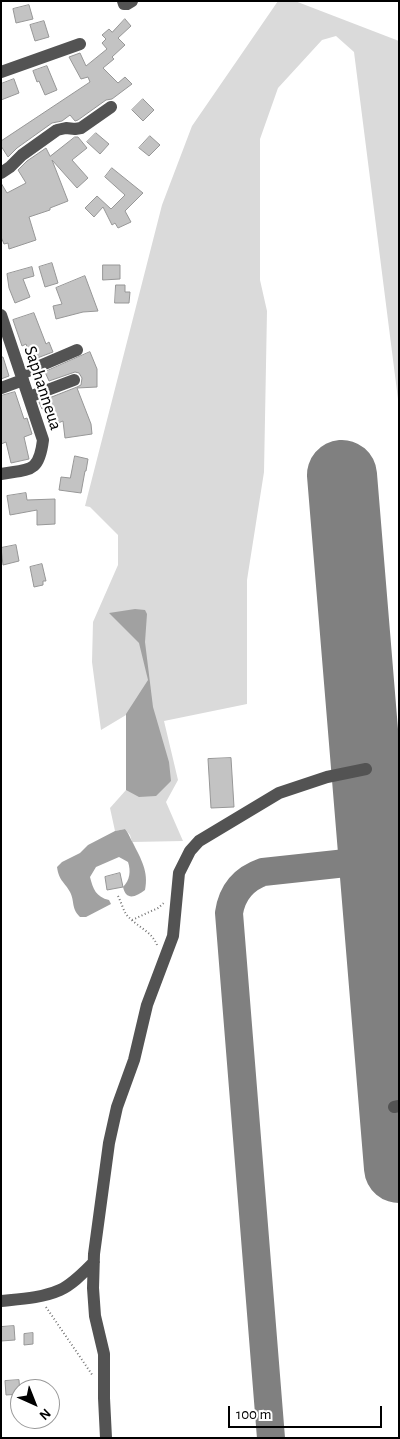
<!DOCTYPE html>
<style>
body{margin:0}
#map{position:relative;width:400px;height:1439px;overflow:hidden;background:#fff;font-family:"Alegreya Sans",sans-serif}
canvas{display:block}
.frame{position:absolute;inset:0;border:2px solid #000;pointer-events:none}
.north{position:absolute;left:10px;top:1379px;width:50px;height:50px;box-sizing:border-box;background:#fff;border:1px solid #999;border-radius:50%;rotate:136deg;font-size:14px;font-weight:700;line-height:20px;text-align:center;color:#000}
.north::after{content:'';display:block;margin:auto;width:18px;height:22px;background:#000;clip-path:polygon(50% 0,100% 100%,50% 72%,0 100%)}
.scale{position:absolute;left:228px;top:1406px;width:154px;height:22px;box-sizing:border-box;border:2px solid #000;border-top:0;padding-left:6px;font-size:15px;line-height:18px;white-space:nowrap;color:#000;-webkit-text-stroke:4px #fff;paint-order:stroke}
</style>
<div id="map">
<canvas width="400" height="1439"></canvas>
<div class="frame"></div>
<div class="north">N</div>
<div class="scale">100 m</div>
</div>
<script>
const c = document.querySelector('canvas').getContext('2d');
c.lineJoin = 'round';
function paint(path, color) { c.fillStyle = color; c.fill(path, 'evenodd'); }
function strokePath(path, color, width, dash) { c.strokeStyle = color; c.lineWidth = width; c.lineCap = dash ? 'butt' : 'round'; c.setLineDash(dash || []); c.stroke(path); }
function write(font, color, halo, rows, align = 'center') {
  c.font = font + ' "Alegreya Sans",sans-serif'; c.lineWidth = 4.5; c.setLineDash([]); c.textBaseline = 'middle'; c.strokeStyle = halo; c.fillStyle = color; for (const [text, x, y, turn = 0] of rows) {
    c.save(); c.translate(x, y); c.rotate((+turn || 0) * Math.PI / 180); c.textAlign = isNaN(turn) ? turn : align; if (halo) c.strokeText(text, 0, 0); c.fillText(text, 0, 0); c.restore();
  }
}
const green = new Path2D(`
 M278 1H295L399 41V407L354 52 336 36 322 40 278 88 260 139V280L267 311 264 472 247 580V704L164 721 178 780 166 802 183 841 132 842 130 835 125 829 115 831 110 808 126 790V715L101 730 92 662 93 622 118 565V535L90 507 85 506 162 205 192 126Z`);
const water = new Path2D(`
 M135 609 145 610 147 614 145 642 153 707 169 762 171 781 156 796 139 797 126 790V714L148 680 139 643 109 613Z
 M125 829C129 834 130 838 133 843 141 859 149 872 145 890 136 897 126 901 123 887 130 880 131 871 128 862L119 857 96 867 90 877C93 889 96 897 109 900L111 904 86 917H80C71 908 75 902 70 892 64 881 59 881 57 867L62 862 80 853 88 845 115 831Z`);
const taxiway = new Path2D(`
 M366 769 399 766
 M271 1438 229 913C232 893 243 879 263 872L374 860`);
const runway = new Path2D(`
 M342 475 399 1168`);
const building = new Path2D(`
 M29 5 33 19 16 23 13 9Z
 M125 19 131 26 118 38 125 45 112 57 114 59 103 68 118 83 125 77 132 84 112 99 106 100 78 120 75 121 70 115 62 121 52 123 17 148 8 157 1 146V141L90 82 88 77 81 79 69 57 80 53 86 66 107 49 102 43 106 39 102 35 109 29 112 32Z
 M44 21 49 37 35 41 30 25Z
 M47 66 57 90 45 95 39 81 37 82 33 71Z
 M14 79 19 93 1 100V84Z
 M143 99 154 110 143 121 132 110Z
 M96 133 109 144 100 154 87 142Z
 M150 136 160 145 149 156 139 148Z
 M75 137H78L87 148 72 160 88 178 77 188 52 160 68 201 50 208V210L29 217 36 240 9 249 8 243 4 244 1 237V183L7 193 26 183 18 170 27 161 46 148 50 156Z
 M112 168 143 193 125 211 131 222 118 228 115 223 112 225 103 207 94 217 85 208 97 196 111 209 125 195 105 177Z
 M52 263 58 283 45 287 39 267Z
 M103 265H120V279L103 280Z
 M32 267 34 276 23 279 30 297 15 303 9 288 7 274Z
 M85 276 98 311 83 312 56 319 53 306 62 304 56 288Z
 M116 285H125V292H130L129 303H115Z
 M34 313 46 344 49 342 53 352 32 360 26 344 22 346 13 320Z
 M90 352 97 369V387L77 388 91 424 92 434 65 438 63 421 51 426 44 408 42 409 39 402 77 387 81 385 82 378 79 373 75 372 49 381 45 372Z
 M1 357H3L9 376 1 379Z
 M15 392 24 419 27 418 32 434 24 437 29 459 11 463 6 442 1 444V396Z
 M75 456 88 459 86 471H85L81 493 59 490 61 477 70 478Z
 M26 493 27 500 55 499V524L37 525V510L10 515 7 496Z
 M16 545 19 561 3 565 1 548Z
 M42 564 46 581H43V585L34 587 30 567Z
 M231 758 234 807 211 808 208 759Z
 M120 873 123 887 107 890 105 877Z
 M14 1326 15 1340 1 1341V1327Z
 M33 1333V1344L24 1345V1334Z
 M19 1380 20 1394 6 1395 5 1381Z`);
const path = new Path2D(`
 M118 896C121 902 123 909 126 914 135 926 152 931 157 945
 M132 920 158 908 165 902
 M46 1307 93 1376`);
const minor = new Path2D(`
 M123 1 124 4H127L132 1
 M1 72 80 44
 M1 173 10 167 22 155 57 130 66 128 75 129 81 128 111 107
 M1 315 43 440C39 473 30 469 1 474
 M21 374 77 350
 M1 388 23 380
 M29 397 74 380
 M394 1107 399 1106
 M1 1301C21 1299 42 1298 60 1290 73 1284 84 1272 94 1262
 M106 1438 104 1398V1354L95 1316 93 1288 94 1254 109 1143 117 1107 134 1060 147 1005 173 936 179 873 190 851 199 841 279 793 327 777 366 769`);
const streetNames = [
 ["Saphanneua",43,388,72]
];
paint(green, '#dadada');
paint(water, '#a1a1a1');
strokePath(taxiway, '#808080', 28);
strokePath(runway, '#808080', 70);
paint(building, '#c3c3c3');
strokePath(building, '#979797', 1);
strokePath(path, '#757575', 2, [1, 2.5]);
strokePath(minor, '#535353', 12);
write('18px', '#000', '#fff', streetNames);
</script>
